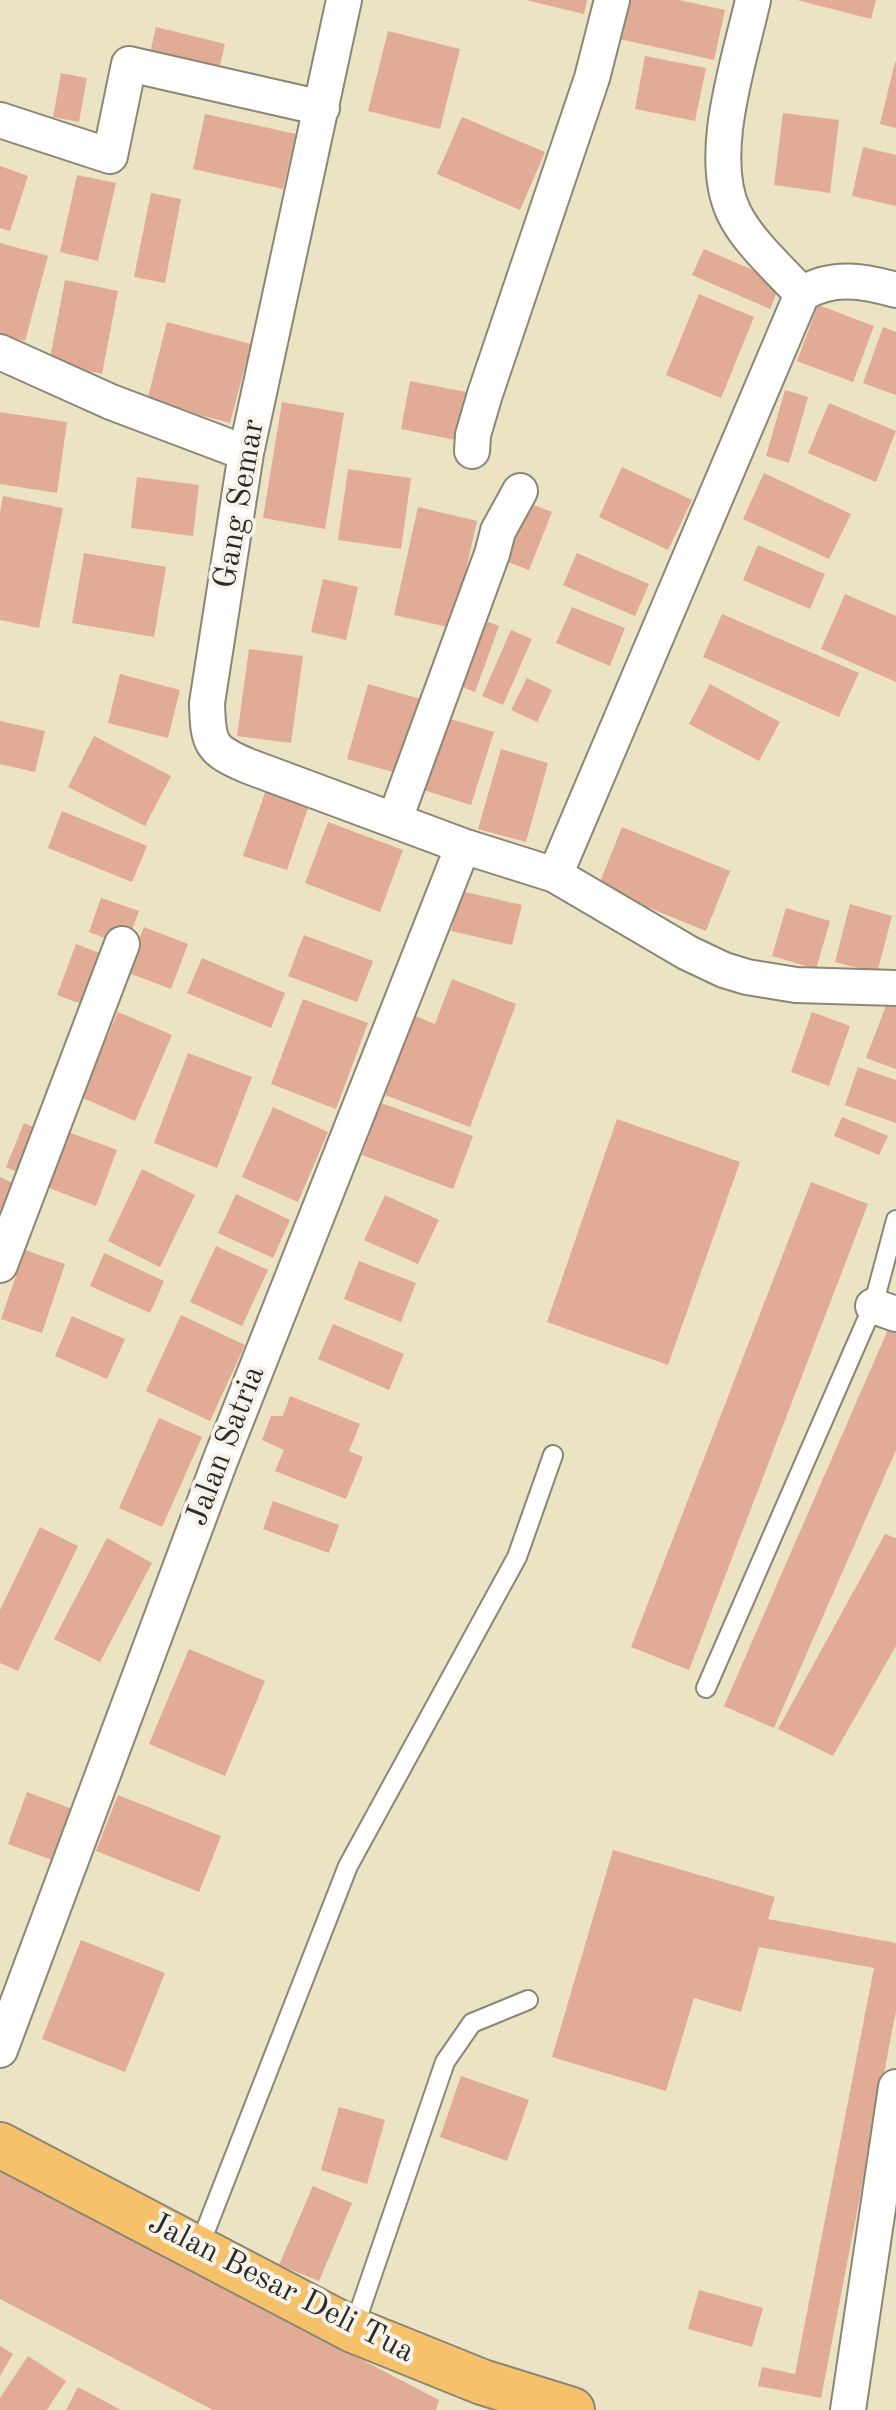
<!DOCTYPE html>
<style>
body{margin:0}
canvas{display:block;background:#ebe3c3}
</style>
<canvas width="896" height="2410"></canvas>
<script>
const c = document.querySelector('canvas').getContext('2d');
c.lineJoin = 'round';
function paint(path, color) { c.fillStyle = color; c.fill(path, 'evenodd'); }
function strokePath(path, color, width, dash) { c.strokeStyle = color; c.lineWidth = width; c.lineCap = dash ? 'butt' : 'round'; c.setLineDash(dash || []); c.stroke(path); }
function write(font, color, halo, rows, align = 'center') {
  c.font = font + ' "Old Standard TT",serif'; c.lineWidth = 8; c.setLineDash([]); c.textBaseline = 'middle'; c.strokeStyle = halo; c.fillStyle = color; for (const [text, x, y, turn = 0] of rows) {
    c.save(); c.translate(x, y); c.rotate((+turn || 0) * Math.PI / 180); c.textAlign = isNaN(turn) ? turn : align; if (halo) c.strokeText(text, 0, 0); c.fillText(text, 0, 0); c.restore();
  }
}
const building = new Path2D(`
 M526 0H587L584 14Z
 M623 0H679L725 10 714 60 615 38Z
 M797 0H876L871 19Z
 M156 27 225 44 217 78 148 62Z
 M388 31 460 49 440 129 368 111Z
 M645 56 706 68 695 121 635 109Z
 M895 62H896V128L880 124Z
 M61 73 87 78 79 122 53 117Z
 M783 113 839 120 830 193 774 185Z
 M205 114 296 134 283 189 193 169Z
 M462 117 545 152 520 210 437 174Z
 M863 147 896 155V206L852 196Z
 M0 166 28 176 10 231 0 228Z
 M77 175 116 183 98 261 60 252Z
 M151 193 181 199 165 283 134 277Z
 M0 243 48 256 25 341 0 334Z
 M704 249 781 282 770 309 692 275Z
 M65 280 118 291 102 374 49 363Z
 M699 294 754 317 721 398 666 375Z
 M818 305 874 326 853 382 797 361Z
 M167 322 251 344 230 423 147 401Z
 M883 327 896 332V395L863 383Z
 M410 381 466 392 456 440 401 429Z
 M785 390 808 397 789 463 766 456Z
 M282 402 344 413 325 529 263 518Z
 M829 403 896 431 876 482 808 453Z
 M0 412 67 422 57 493 0 484Z
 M622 467 692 500 668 550 599 517Z
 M348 469 411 478 401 549 338 540Z
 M764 473 851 514 829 559 743 519Z
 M137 477 199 485 193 536 131 528Z
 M3 496 63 508 39 628 0 620V513Z
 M526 502 552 512 529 570 503 560Z
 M418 507 477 521 453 628 394 615Z
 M758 545 825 574 810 609 743 580Z
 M84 553 166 567 154 637 72 623Z
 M577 553 649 584 635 616 563 585Z
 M323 579 358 587 346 640 311 632Z
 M845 594 896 616V682L821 649Z
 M572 607 625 628 610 666 556 643Z
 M722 614 859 673 839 717 703 657Z
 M473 616 499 626 475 692 448 681Z
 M511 630 532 639 503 705 482 696Z
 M249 649 303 656 291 743 237 736Z
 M120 674 180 690 168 738 108 723Z
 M527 678 552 690 537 722 511 710Z
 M368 684 421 699 400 774 347 759Z
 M710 684 780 722 759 761 689 724Z
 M440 716 494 732 471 805 417 788Z
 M0 721 45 731 35 772 0 764Z
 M94 736 171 776 145 826 68 787Z
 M501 749 548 763 526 842 478 829Z
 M267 787 310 802 287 870 243 856Z
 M62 811 147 846 132 882 48 848Z
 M328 822 403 850 380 912 305 883Z
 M622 827 730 871 706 931 598 887Z
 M461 891 522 905 512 945 451 931Z
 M101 898 139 911 126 946 89 932Z
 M850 904 892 916 877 973 835 962Z
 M786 908 830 921 816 969 772 956Z
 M144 927 188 944 171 989 126 972Z
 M304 935 373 961 357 1002 288 976Z
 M76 944 110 957 92 1008 57 995Z
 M202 958 285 993 271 1028 187 993Z
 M452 979 516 1004 470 1127 385 1095 415 1016 435 1024Z
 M303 999 368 1023 336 1109 271 1084Z
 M887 1003 896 1006V1069L866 1058Z
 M118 1012 172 1035 135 1121 81 1097Z
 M812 1012 850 1026 829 1086 791 1072Z
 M188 1053 252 1077 217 1168 154 1143Z
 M858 1067 896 1080V1123L845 1105Z
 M381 1103 473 1136 453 1189 362 1155Z
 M273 1107 328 1132 298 1202 242 1177Z
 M842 1117 888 1136 879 1155 834 1136Z
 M617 1119 740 1162 668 1365 547 1322Z
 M24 1123 50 1134 31 1178 6 1167Z
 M68 1132 117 1150 96 1206 47 1187Z
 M142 1169 195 1195 160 1267 108 1241Z
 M0 1177 13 1183 0 1211Z
 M811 1182 868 1204 689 1670 631 1647Z
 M236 1194 290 1220 273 1258 218 1233Z
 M385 1195 439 1220 418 1264 364 1240Z
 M216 1246 268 1270 242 1326 190 1302Z
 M25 1250 65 1264 42 1333 1 1319Z
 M104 1253 164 1281 150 1313 90 1286Z
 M359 1261 416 1283 401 1322 344 1299Z
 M181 1315 245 1345 210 1421 146 1391Z
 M72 1316 125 1339 107 1379 55 1356Z
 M893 1318 896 1320V1450L774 1728 724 1706Z
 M333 1324 404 1354 389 1390 318 1359Z
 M290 1396 360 1424 349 1451 363 1457 346 1499 275 1471 284 1450 262 1440 271 1416H283Z
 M159 1418 202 1437 162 1527 119 1508Z
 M273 1501 339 1525 329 1553 263 1529Z
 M40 1527 78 1546 18 1671 0 1663V1610Z
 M885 1534 896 1538V1646L833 1756 778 1729Z
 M107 1538 152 1563 100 1662 54 1639Z
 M189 1649 265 1681 225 1776 149 1744Z
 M27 1792 75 1810 55 1861 8 1844Z
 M118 1795 221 1836 199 1892 96 1851Z
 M613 1850 775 1897 768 1919 896 1943V2011L821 2398 758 2386 762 2367 795 2374 874 1968 759 1947 741 2012 694 1998 666 2091 552 2057Z
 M81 1940 165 1973 125 2072 42 2039Z
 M461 2076 529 2100 507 2161 440 2137Z
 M339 2107 385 2120 367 2184 321 2170Z
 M0 2171 439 2400 436 2410H213L0 2299Z
 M313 2186 352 2203 319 2281 279 2265Z
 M699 2290 763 2308 752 2347 688 2329Z
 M0 2346 13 2354 0 2376Z
 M28 2356 66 2381 47 2410H0V2398Z
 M78 2387 121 2410H66Z`);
const lane = new Path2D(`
 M706 1688 873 1306 896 1220
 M199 2247 348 1866 517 1557 553 1455
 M353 2330 445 2062 472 2023 528 2000`);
const street = new Path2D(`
 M344 0 246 453 207 703C208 744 210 750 248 766L463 846 555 875 688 953 724 970 747 977 796 985 896 988
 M753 0C740 59 706 156 734 213 748 242 781 271 802 294
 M0 120 110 156 129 64 322 108
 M0 352 111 402 246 453
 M472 451 473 435 485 394 592 78 612 0
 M395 819 492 554 498 531 520 491
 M555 875 802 294C832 275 864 281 896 290
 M0 1265 122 944
 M873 1306 896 1314
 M0 2050 220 1461 463 846
 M848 2410 896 2087`);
const primary = new Path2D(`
 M0 2145 353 2330 482 2382 572 2410`);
const streetNames = [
 ["Gang Semar",240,504,-80],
 ["Jalan Satria",226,1446,-69],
 ["Jalan Besar Deli Tua",281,2288,27]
];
paint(building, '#e1ab95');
strokePath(lane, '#8b8777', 22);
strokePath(street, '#8b8777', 38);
strokePath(primary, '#8b8777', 48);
strokePath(lane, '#fff', 18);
strokePath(street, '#fff', 34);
strokePath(primary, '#f5c16b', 44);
write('32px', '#2b2b2b', '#f7f3e8', streetNames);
</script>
